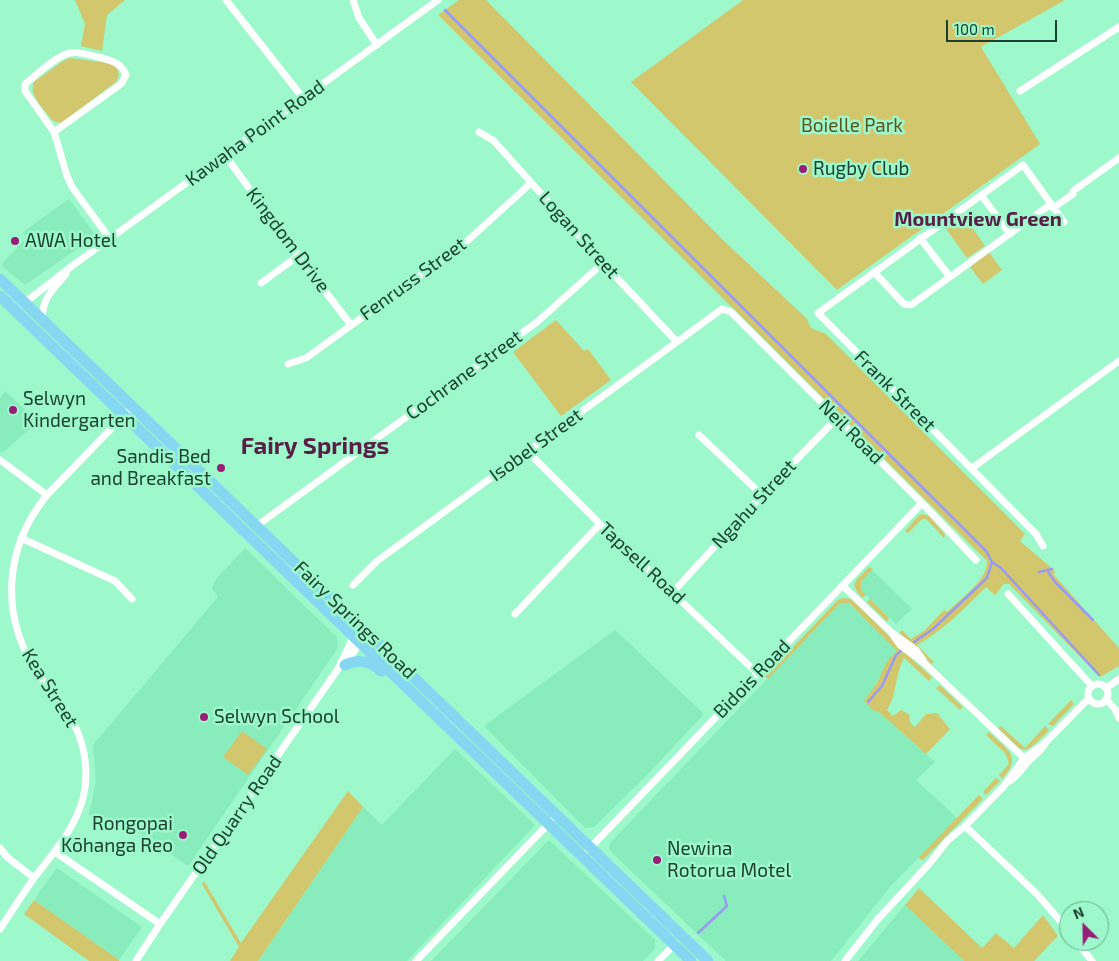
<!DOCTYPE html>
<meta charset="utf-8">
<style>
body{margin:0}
#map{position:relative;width:1119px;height:961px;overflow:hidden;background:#9df8cb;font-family:"Exo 2",sans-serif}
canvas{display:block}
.north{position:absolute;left:1059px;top:901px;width:50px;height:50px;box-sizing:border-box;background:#9df8cb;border:1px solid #69af8d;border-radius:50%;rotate:337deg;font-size:14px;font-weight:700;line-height:20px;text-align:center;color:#1b4130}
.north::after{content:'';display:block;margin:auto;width:18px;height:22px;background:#981e77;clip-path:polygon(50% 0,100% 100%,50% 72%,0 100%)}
.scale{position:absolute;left:946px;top:20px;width:111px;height:22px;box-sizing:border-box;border:2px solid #1b4130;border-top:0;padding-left:6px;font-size:15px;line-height:18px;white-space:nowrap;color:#1b4130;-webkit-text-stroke:4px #9df8cb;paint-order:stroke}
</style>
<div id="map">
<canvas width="1119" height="961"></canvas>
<div class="north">N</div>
<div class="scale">100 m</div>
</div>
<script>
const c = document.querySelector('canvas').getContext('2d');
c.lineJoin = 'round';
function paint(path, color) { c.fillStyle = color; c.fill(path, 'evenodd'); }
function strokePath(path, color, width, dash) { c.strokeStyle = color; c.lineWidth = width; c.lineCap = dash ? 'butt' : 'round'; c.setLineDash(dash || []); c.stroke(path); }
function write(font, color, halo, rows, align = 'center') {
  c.font = font + ' "Exo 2",sans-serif'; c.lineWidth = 5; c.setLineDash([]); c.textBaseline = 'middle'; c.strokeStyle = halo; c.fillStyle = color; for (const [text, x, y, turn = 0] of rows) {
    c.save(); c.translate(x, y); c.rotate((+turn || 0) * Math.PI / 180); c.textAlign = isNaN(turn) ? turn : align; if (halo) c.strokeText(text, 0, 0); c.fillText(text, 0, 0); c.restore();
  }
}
const built = new Path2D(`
 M69 199 96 236 25 285 2 266V264L27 237 23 232Z
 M5 391 38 422 2 453 0 451V398Z
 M245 548 337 637 338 648 188 866 141 834 89 815 96 783 93 745 218 597 212 588 216 579Z
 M872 570 912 609 896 624 862 591 861 582Z
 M840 603H849L898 651 894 654 874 686V711L879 712 935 762 916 780 957 818 890 887 831 961H726L609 850 610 843Z
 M615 630 704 714 648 774 594 827 585 828 484 726Z
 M455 749 535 825 407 961H258L363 807 382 825Z
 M549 840 655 940V949L643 961H431Z
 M57 868 142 927 119 960 34 900Z
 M905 905 964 961H858Z`);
const green = new Path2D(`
 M75 0H125L107 15 102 51 81 46 85 24Z
 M459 0H486L721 238 807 319 811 328 826 334 1025 534 1020 541 1055 571 1054 575 1119 648V666L1100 677 1009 584H1004L995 595 986 587C965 608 944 630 917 645L934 662 931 664 918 649 899 633 902 630 911 639 925 630 944 610 947 612C961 598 987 581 987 561L438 15Z
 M743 0H1065L981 47 1040 144 837 290 631 82Z
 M70 58 109 63 116 67C120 73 119 77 116 82L61 123 56 122 52 120C44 109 28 95 34 82L63 61Z
 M962 213 985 246 967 258 944 226Z
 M989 252 1002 270 983 284 970 267Z
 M556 320 584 351 588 349 611 380 561 416 513 352Z
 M922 514 929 516 945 534 944 538 926 519H922L908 533 905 531 919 515Z
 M869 567 873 569 861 582 862 591 866 595 862 598 857 592 854 585 857 579Z
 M843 598 851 599 889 636 903 653 904 652 932 677 929 681 904 658C895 674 897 695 887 710L893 716 901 710 910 715C909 721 910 724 915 727L926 714 937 713 950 729 926 754 879 712 874 711 864 701C868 695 875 686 878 681 884 668 885 661 897 651L849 603H840L768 679 765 676 838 600Z
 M870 599 889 618 887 622 867 602Z
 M940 685 963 707 960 710 936 688Z
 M1071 700 1074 704 1053 726 1048 724Z
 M1001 726 1025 748 1045 726 1049 730C1021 759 1025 754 998 728Z
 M242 731 267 749 248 775 223 757Z
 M989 732C1006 749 1024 756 1002 779L999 775 1009 764 1006 754 986 735Z
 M996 778 1000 781 986 795 983 792Z
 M348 791 363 807 258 961H230L239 947 202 884 204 881 241 943Z
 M979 795 983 799 923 860 918 858Z
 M919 888 982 948 996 933 1014 948 1043 915 1058 936 1034 961H964L905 905Z
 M34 900 119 960V961H89L24 914Z`);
const stream = new Path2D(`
 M445 10 986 551 992 562 987 578 933 629 914 642
 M992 562 1001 568 1099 675
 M1047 570 1055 582 1093 620
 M1039 572 1052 569
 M868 702 882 686 896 655 901 651
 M698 933 727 906 724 896`);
const minor = new Path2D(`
 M226 0 303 98
 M353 0 359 18 377 45
 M1020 91 1119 27
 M54 132 121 84 126 75C122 64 113 61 102 58 92 56 80 51 70 53 57 55 36 75 25 84V91L54 132 67 176 72 187 110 239
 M479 132 494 141 603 263 677 342
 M225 155 302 261 351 325
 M981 195 1010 234
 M1053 208 1073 194V191L1119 158
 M920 238 950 277
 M874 272 904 304 911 305 1051 204
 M261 283 298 256
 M23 304 72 266 438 0
 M42 319C43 296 53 290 66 274
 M288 364 306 358 466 242 531 183
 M699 435 762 495
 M527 451 600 524 757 673
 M0 460 47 495
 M972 468 1119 361
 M255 527 537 322 603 263
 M21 538 115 581 132 599
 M1043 546 1036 534 818 313 1023 165 1064 222
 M353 585 377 561 722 309 731 312 922 503 976 560
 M843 586 891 632 916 650 923 660
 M673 592 762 495 837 418
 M1008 594 1092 686
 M515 614 600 524
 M891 632 900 645 924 663 1028 762
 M346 663 357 647V641
 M1088 694a10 10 0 1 1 20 0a10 10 0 1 1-20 0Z
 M1106 688 1119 679
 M1106 699 1115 709 1119 718
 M1010 781C1017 776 1021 770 1027 763 1034 755 1041 752 1046 742
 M965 826 1037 894 1069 931
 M0 848 7 857 34 878
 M588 850 922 503
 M55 852 160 924
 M0 929C11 912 22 895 34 878 53 853 75 829 83 798 90 770 84 737 68 714 58 699 46 686 36 671 0 614 4 548 47 495L133 406
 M1076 941 1092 961
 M136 961 160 924 338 669 351 642 352 635
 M416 961 551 821
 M658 961 676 943
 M845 961 878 919 929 864 948 840 965 826 1004 786 1024 758 1046 742 1089 698`);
const trunk = new Path2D(`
 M0 279 708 961
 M0 296 691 961
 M345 665C359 659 370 660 381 671`);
const markers = [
 [803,169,5,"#981e77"],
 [15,241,5,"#981e77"],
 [13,410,5,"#981e77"],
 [221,468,5,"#981e77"],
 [204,717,5,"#981e77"],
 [183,835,5,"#981e77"],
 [657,860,5,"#981e77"]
];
const parkNames = [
 ["Boielle Park",852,126]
];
const streetNames = [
 ["Kawaha Point Road",255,133,-36],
 ["Logan Street",579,235,48],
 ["Kingdom Drive",288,240,53],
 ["Fenruss Street",413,279,-36],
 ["Cochrane Street",464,375,-36],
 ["Frank Street",895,391,45],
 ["Neil Road",851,432,45],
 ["Isobel Street",536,445,-36],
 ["Ngahu Street",754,504,-47],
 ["Tapsell Road",642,563,43],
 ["Fairy Springs Road",355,620,44],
 ["Bidois Road",752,679,-46],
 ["Kea Street",50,688,58],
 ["Old Quarry Road",237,815,-55]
];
const poiNames = [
 ["Rugby Club",813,169],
 ["AWA Hotel",25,241],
 ["Selwyn",23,399],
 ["Kindergarten",23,421],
 ["Sandis Bed",211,457,"right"],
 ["and Breakfast",211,479,"right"],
 ["Selwyn School",214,717],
 ["Rongopai",173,824,"right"],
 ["Kōhanga Reo",173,846,"right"],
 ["Newina",667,849],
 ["Rotorua Motel",667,871]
];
const neighbourhoodNames = [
 ["Mountview Green",978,219]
];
const districtNames = [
 ["Fairy Springs",315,446]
];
paint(built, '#89ecbd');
paint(green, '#d3c76e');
strokePath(stream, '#999bf2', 2.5);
strokePath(minor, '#fff', 7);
strokePath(trunk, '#86d7f2', 11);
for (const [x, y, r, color] of markers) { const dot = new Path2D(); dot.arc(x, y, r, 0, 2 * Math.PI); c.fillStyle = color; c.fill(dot); strokePath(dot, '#9df8cb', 2); }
write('19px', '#5c551e', '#9df8cb', parkNames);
write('19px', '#1b4130', '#9df8cb', streetNames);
write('19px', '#1b4130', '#9df8cb', poiNames, 'left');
write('bold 20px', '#581e46', '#9df8cb', neighbourhoodNames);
write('bold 24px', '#581e46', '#9df8cb', districtNames);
</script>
